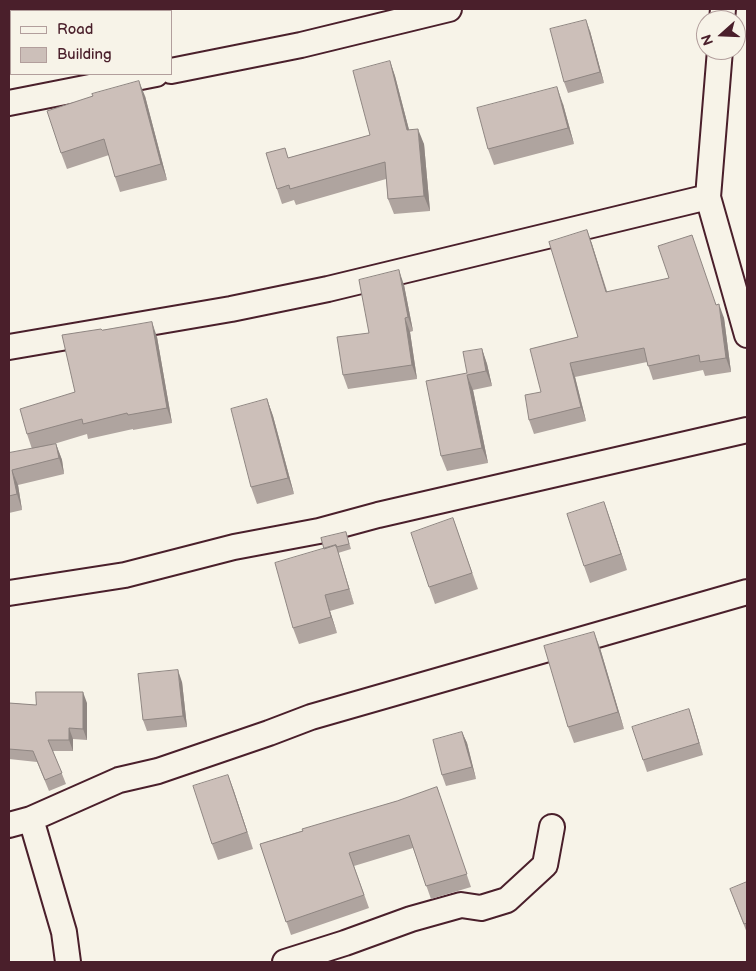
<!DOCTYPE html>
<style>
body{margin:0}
#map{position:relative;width:756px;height:971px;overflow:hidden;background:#f7f3e8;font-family:"Balsamiq Sans",sans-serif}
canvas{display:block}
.frame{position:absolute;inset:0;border:10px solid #4a1f2b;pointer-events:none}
.legend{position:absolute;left:10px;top:10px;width:162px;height:65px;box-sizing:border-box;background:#f7f3e8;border:1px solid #b29e9c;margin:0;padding:6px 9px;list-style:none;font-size:15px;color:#4a1f2b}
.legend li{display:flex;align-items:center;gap:10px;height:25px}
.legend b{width:25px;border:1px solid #b29e9c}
.north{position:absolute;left:696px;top:10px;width:50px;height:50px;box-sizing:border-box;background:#f7f3e8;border:1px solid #b29e9c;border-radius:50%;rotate:250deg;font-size:14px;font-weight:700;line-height:20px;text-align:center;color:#4a1f2b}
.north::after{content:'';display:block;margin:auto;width:18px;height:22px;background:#4a1f2b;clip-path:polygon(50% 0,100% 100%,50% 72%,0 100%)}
</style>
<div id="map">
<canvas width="756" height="971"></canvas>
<div class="frame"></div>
<ul class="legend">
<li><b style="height:6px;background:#f7f3e8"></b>Road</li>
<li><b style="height:14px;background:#ccbfb9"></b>Building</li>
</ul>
<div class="north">N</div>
</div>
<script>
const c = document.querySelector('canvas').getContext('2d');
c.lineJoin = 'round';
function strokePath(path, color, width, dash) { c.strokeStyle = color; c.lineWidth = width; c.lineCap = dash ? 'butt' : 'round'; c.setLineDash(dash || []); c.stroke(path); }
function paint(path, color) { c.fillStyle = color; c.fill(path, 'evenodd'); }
const minor = new Path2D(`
 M722 20 723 9
 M720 50 708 197 747 335
 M171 71 301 45 449 9
 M9 103 156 74
 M9 347 231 309 328 289 708 197
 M9 593 125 575 234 547 319 531 378 515 747 430
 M31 819 64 932 68 962
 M9 825 31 819 119 780 158 771 269 733 311 717 747 592
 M285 962 345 943 411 919 461 905 481 908 507 900 545 865 552 827`);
const wall = new Path2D(`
 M590 31 604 83 568 93 564 82Z
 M390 61 395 76 409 130 424 144 430 211 394 214 388 199 386 179 296 205 294 200 282 204 277 189 285 148 288 158 370 135Z
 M145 96 167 180 120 192 115 177 109 155 67 169 61 153Z
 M563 104 574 144 494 165 488 149Z
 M587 230 592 244 607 291 716 305 724 318 731 372 705 376 703 370 653 380 647 362 575 377 586 421 534 434 529 420 541 392 578 337Z
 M404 285 413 331 410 332 417 379 348 389 343 375 369 333Z
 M102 330 157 337 172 423 133 430V429L88 439 87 434 44 447 56 444 62 460 64 474 18 485 22 510 9 513V453L32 449 27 434 75 392Z
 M482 349 487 364 492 386 473 390 488 463 447 471 441 456 467 373Z
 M267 399 273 416 294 494 257 504 251 487Z
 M604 502 627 570 590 583 584 566Z
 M453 518 478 589 435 604 429 587Z
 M346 532 351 549 338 553 354 604 330 611 337 633 299 644 293 628 324 549Z
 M600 648 624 729 574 743 568 727Z
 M182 682 187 727 147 731 143 720Z
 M9 703 36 705 87 703V740L73 739V751H53L66 784 49 791 37 762 9 759Z
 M689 709 703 755 647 772 643 760Z
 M462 732 467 743 476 779 446 786 442 775Z
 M228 775 253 849 218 860 212 844Z
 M437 787 471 887 431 899 413 848 354 866 369 908 291 935 260 844 397 801Z
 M747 882V933L734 900Z`);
const shadedWall = new Path2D(`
 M586 20 590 31 604 83 600 72Z
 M390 61 395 76 413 145 407 130Z
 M139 81 145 96 167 180 161 164Z
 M557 87 563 104 574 144 568 128Z
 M418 129 424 144 430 211 424 196Z
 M587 230 592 244 611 306 606 292Z
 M399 270 404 285 413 331 408 317Z
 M719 304 724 318 731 372 726 358Z
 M405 318 410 332 417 379 412 365Z
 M152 322 157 337 172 423 167 408Z
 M482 349 487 364 492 386 486 371Z
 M570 363 575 377 586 421 581 407Z
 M467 375 473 390 488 463 482 448Z
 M267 399 273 416 294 494 288 478Z
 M56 444 62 460 64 474 59 458Z
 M12 470 18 485 22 510 17 494Z
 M604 502 610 519 627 570 621 554Z
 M336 545 341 561 354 604 349 589Z
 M325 595 330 611 337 633 331 617Z
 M594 632 600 648 624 729 618 712Z
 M178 670 182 682 187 727 183 716Z
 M83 692 87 703V740L83 729Z
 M689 709 693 721 703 755 699 743Z
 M69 728 73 739V751L69 740Z
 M462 732 467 743 476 779 472 767Z
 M228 775 234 791 253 849 247 832Z`);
const building = new Path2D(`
 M78 9H121L122 11H78Z
 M586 20 600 72 564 82 550 29Z
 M390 61 407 130 418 129 424 196 388 199 385 162 290 189 289 185 277 189 266 153 285 148 288 158 370 135 353 71Z
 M139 81 161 164 115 177 104 139 61 153 47 111 93 96 92 94Z
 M557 87 568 128 488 149 477 108Z
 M587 230 606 292 669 278 658 246 692 235 716 305 719 304 726 358 700 362 699 355 648 366 644 348 570 363 581 407 529 420 525 395 541 392 530 349 578 337 549 242Z
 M399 270 408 317 405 318 412 365 343 375 337 337 369 333 359 280Z
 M152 322 167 408 128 415 127 413 83 424 82 419 27 434 20 409 75 392 62 335 101 329 102 330Z
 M482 349 486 371 467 375 482 448 441 456 426 381 467 373 463 352Z
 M267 399 288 478 251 487 231 409Z
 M56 444 59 458 12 470 17 494 9 496V453Z
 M604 502 621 554 584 566 567 514Z
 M453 518 472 573 429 587 411 533Z
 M346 532 349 544 336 547V545L324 549 321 538Z
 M336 545 349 589 325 595 331 617 293 628 275 563Z
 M594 632 618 712 568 727 544 646Z
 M178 670 183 716 143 720 138 674Z
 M36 692H83V729L69 728V740H48L62 773 45 780 33 751 9 749V703L36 705Z
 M689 709 699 743 643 760 632 727Z
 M462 732 472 767 442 775 433 740Z
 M228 775 247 832 212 844 193 786Z
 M437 787 467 874 426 886 409 835 349 853 364 895 286 922 260 844 303 831 302 829 397 801Z
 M747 882V923L744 924 730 889Z`);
strokePath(minor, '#4a1f2b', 28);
strokePath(minor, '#f7f3e8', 24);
paint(wall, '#afa49f');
paint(shadedWall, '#8f8682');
paint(building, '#ccbfb9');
strokePath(building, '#8f8682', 1);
</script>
